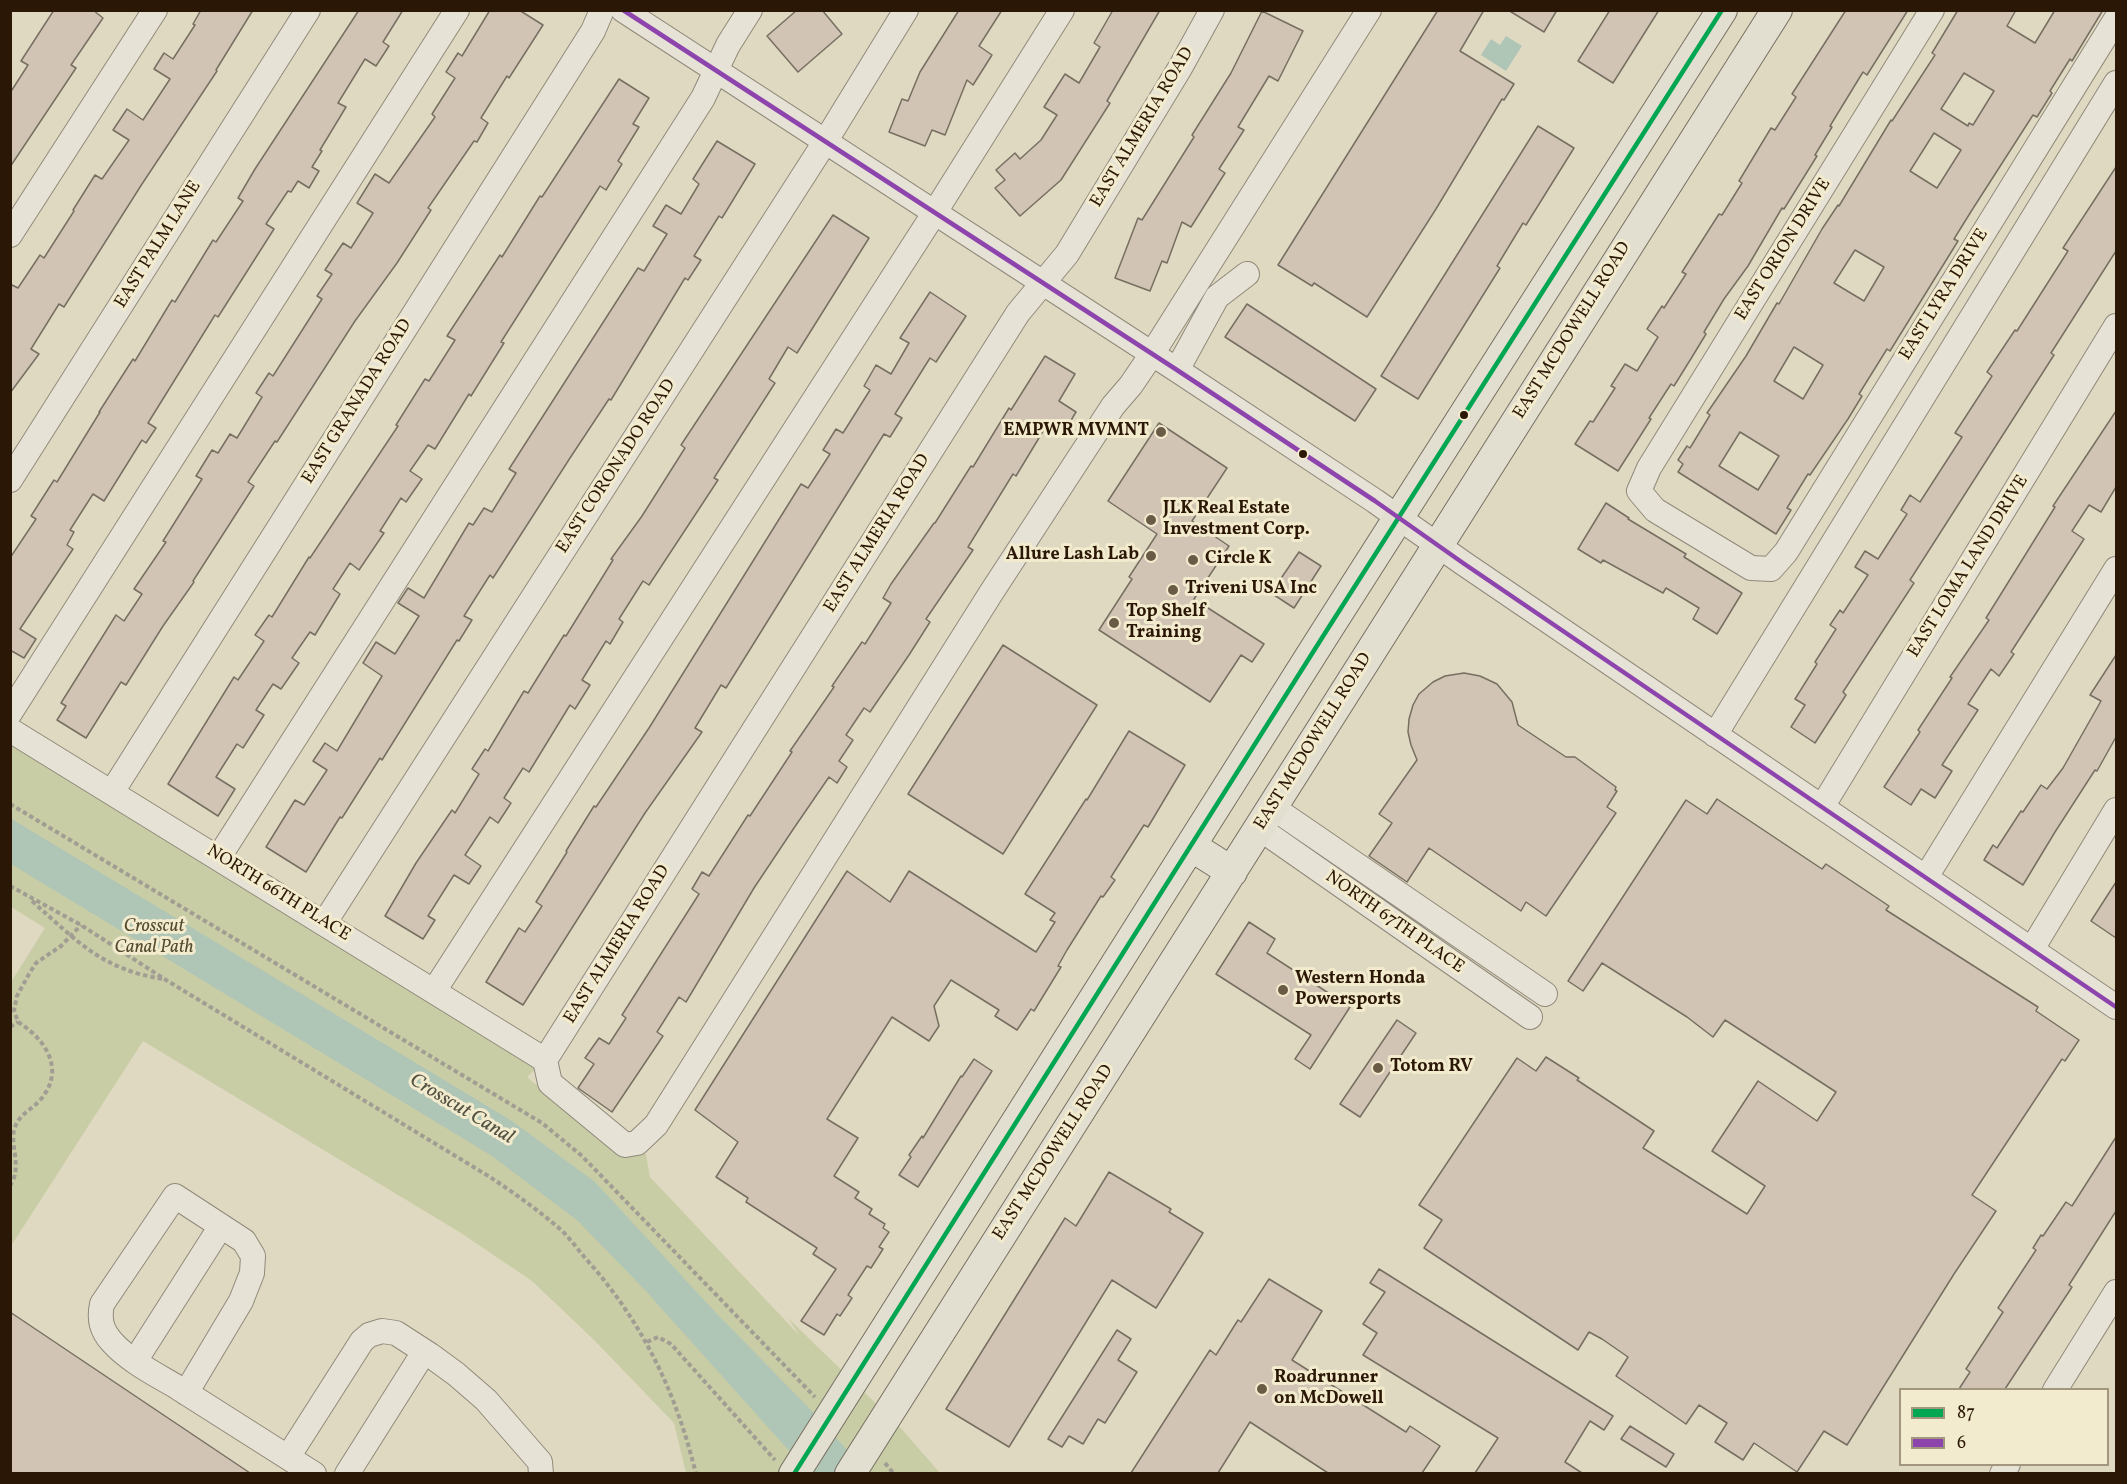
<!DOCTYPE html>
<style>
body{margin:0}
#map{position:relative;width:2127px;height:1484px;overflow:hidden;background:#e0d9c1;font-family:Vollkorn,serif}
canvas{display:block}
.frame{position:absolute;inset:0;border:12px solid #2b1706;pointer-events:none}
.legend{position:absolute;left:1899px;top:1388px;width:210px;height:78px;box-sizing:border-box;background:#f3ebce;border:2px solid #a3967e;margin:0;padding:8px 10px;list-style:none;font-size:18px;color:#2b1706}
.legend li{display:flex;align-items:center;gap:12px;height:30px}
.legend b{width:30px;border:2px solid #a3967e}
</style>
<div id="map">
<canvas width="2127" height="1484"></canvas>
<div class="frame"></div>
<ul class="legend">
<li><b style="height:8px;background:#00a651"></b>87</li>
<li><b style="height:8px;background:#8e44ad"></b>6</li>
</ul>
</div>
<script>
const c = document.querySelector('canvas').getContext('2d');
c.lineJoin = 'round';
function paint(path, color) { c.fillStyle = color; c.fill(path, 'evenodd'); }
function strokePath(path, color, width, dash) { c.strokeStyle = color; c.lineWidth = width; c.lineCap = dash ? 'butt' : 'round'; c.setLineDash(dash || []); c.stroke(path); }
function write(font, color, halo, rows, align = 'center') {
  c.font = font + ' Vollkorn,serif'; c.lineWidth = 6; c.setLineDash([]); c.textBaseline = 'middle'; c.strokeStyle = halo; c.fillStyle = color; for (const [text, x, y, turn = 0] of rows) {
    c.save(); c.translate(x, y); c.rotate((+turn || 0) * Math.PI / 180); c.textAlign = isNaN(turn) ? turn : align; if (halo) c.strokeText(text, 0, 0); c.fillText(text, 0, 0); c.restore();
  }
}
const green = new Path2D(`
 M11 730 545 1060 527 1077 615 1150 646 1154 650 1177 799 1335 788 1318 899 1426 940 1473H686L674 1423 594 1340 532 1281 461 1233 143 1041 11 1246V982L45 928 11 907Z`);
const water = new Path2D(`
 M1506 36 1522 46 1506 71 1481 55 1491 39 1500 45Z
 M10 818 512 1121 595 1182 717 1314 809 1408 868 1473H809L645 1290 578 1221 492 1156 11 864Z`);
const building = new Path2D(`
 M54 10H93L103 18 71 65 76 68 10 167V93L28 65 21 61Z
 M201 10H253L216 70 217 71 142 184 64 307 59 304 31 349 39 354 10 393V284L18 288 40 255 44 258 74 211 73 210 95 175 102 179 129 140 113 130 127 109 143 120 170 79 154 69 164 53 173 59 195 25 193 24Z
 M359 10H403L383 42 389 46 376 66 365 59 338 103 346 107 320 150 322 151 312 167 319 171 309 188 298 181 291 192 288 191 266 224 274 229 218 317 215 315 148 423 156 428 146 443 142 440 104 501 93 494 70 530 74 532 67 545 73 549 20 629 36 639 24 658 10 650V558L36 519 31 516 54 480 57 482 100 412H99L133 359 135 361 172 300 175 302 213 240 216 242 243 201 238 198 255 169Z
 M490 10H519L543 25 509 78 507 76 481 118 488 123 477 142 474 141 428 208 431 210 397 263 355 321 277 442 275 441 248 482 254 486 193 581 194 582 163 626 126 685 121 682 86 738 57 720 66 706 61 703 116 615 124 621 142 594 134 589 166 542 163 541 202 479 196 476 212 450 218 453 230 434 237 438 262 397 256 393 269 373 273 376 322 299 317 296 332 274 325 270 343 243 351 248 373 213 357 203 375 174 389 183 435 117 432 114 455 78 446 72 458 53 462 56Z
 M797 10H822L842 34 798 72 767 36Z
 M959 10H1002L979 46 992 55 973 85 967 80 945 135 932 130 925 146 889 132 902 99 908 101 920 72Z
 M1113 10H1160L1107 101 1110 103 1061 180 1020 216 995 188 1005 180 996 170 1015 153 1020 159 1041 140 1057 115 1044 107 1065 74 1079 83 1100 47 1094 43Z
 M1438 10H1484L1460 51 1514 84 1504 100 1502 99 1436 209 1367 317 1314 283 1312 286 1278 265Z
 M1508 10H1557L1544 32Z
 M1610 10H1659L1613 83 1578 61Z
 M1846 10H1908L1867 75 1863 72 1830 126 1832 127 1815 155 1817 156 1784 209 1782 208 1748 266 1724 299 1704 332 1706 334 1692 357 1674 386 1671 384 1649 418 1651 419 1618 471 1575 444 1590 421 1593 422 1615 388 1611 386 1625 364 1637 371 1658 337 1647 329 1662 306 1664 308 1686 274 1682 272 1719 214 1722 215 1742 183 1739 181 1771 128 1775 130 1796 97 1792 94Z
 M1958 10H2016L2007 26 2035 43 2055 10H2103L2072 61 2070 59 2050 91 2052 93 2037 117 2033 115 1972 210 1954 239 1958 241 1890 351 1887 349 1859 394 1862 396 1848 419 1810 475 1808 474 1787 508 1791 510 1776 534 1678 472 1683 464 1678 460 1687 446 1690 448 1710 415 1707 413 1746 356 1777 303 1779 304 1822 229 1838 205 1839 206 1891 120 1892 121 1935 55 1932 53ZM1964 73 1994 91 1973 125 1969 123 1968 126 1941 109ZM1934 133 1961 150 1937 188 1910 171ZM1855 250 1884 267 1864 301 1834 283ZM1794 347 1823 365 1803 399 1774 381ZM1740 432 1779 456 1758 490 1719 466Z
 M1262 11 1303 31 1278 81 1269 76 1238 127 1244 130 1219 169 1225 173 1191 227 1182 222 1167 263 1162 261 1150 291 1115 278 1138 218 1142 220 1194 137 1192 135 1231 73Z
 M619 79 649 98 633 124 639 127 618 161 622 164 606 190 600 186 501 342 504 343 471 396 469 394 435 449 428 445 410 471 422 479 406 502 401 498 380 531 384 533 359 570 350 563 333 589 340 594 315 635 310 632 292 658 299 663 281 689 273 684 256 710 264 715 243 748 237 744 216 777 235 789 218 816 168 784 234 677 238 680 264 641 255 635 269 615 272 617 309 557 310 558 398 426 396 425 425 379 429 381 455 340 447 336 500 255 502 257 540 196 542 197Z
 M1538 126 1574 148 1526 225 1523 223 1497 266 1500 268 1418 399 1381 376Z
 M717 141 755 164 722 218 719 216 694 256 701 260 688 280 685 278 611 400 609 399 570 458 493 578 490 575 464 616 472 620 459 641 457 640 382 760 380 758 342 818 340 817 306 872 266 847 295 800 304 805 327 770 313 761 325 743 337 751 382 676 363 663 376 642 395 654 419 616 398 603 408 588 424 598 469 523 473 525 484 508 492 512 516 473 509 469 638 268 644 271 667 234 653 226 666 205 681 214 699 184 693 179Z
 M2116 167V251L2051 353 2054 355 1910 580 1914 583 1843 692 1846 695 1815 743 1791 727 1805 705 1795 699 1817 664 1815 662 1836 629 1830 625 1840 610 1843 613 1868 575 1855 567 1865 551 1878 559 1907 514 1901 510 1910 495 1920 502 1962 437 1955 433 1992 376 1987 372 2015 330 2017 331 2068 251 2063 248Z
 M833 215 869 238 797 353 788 347 769 379 775 383 714 478 718 480 649 585 643 581 619 619 623 622 610 644 606 641 582 680 590 685 575 709 570 705 529 772 523 768 504 798 511 803 498 823 490 817 465 855 481 866 469 884 454 875 428 916 435 920 423 939 385 916 416 863 452 810 455 813 479 774 472 769 485 749 488 751 524 691 528 693 564 635 566 636 613 560 611 559 642 516 685 448 681 445Z
 M930 292 966 316 936 362 930 358 895 414 902 418 890 437 884 434 726 688 721 685 695 728 702 732 645 813 523 1005 486 982 519 928 525 932 542 906 536 902 567 852 566 851 594 806 596 807 649 728 801 484 808 488 830 454 823 450 836 429 843 433 870 390 864 386 876 365 891 374 909 343 900 338Z
 M1247 304 1376 389 1355 421 1225 337Z
 M1045 356 1075 374 1059 401 1076 412 1064 432 1048 423 1016 476 1013 474 968 547 973 550 926 619 930 622 909 655 870 712 864 708 846 735 853 740 839 761 847 767 837 783 829 777 794 828 754 888 686 1002 679 997 657 1032 663 1036 612 1112 578 1088 594 1064 585 1058 599 1038 609 1044 626 1018 622 1015 699 894 692 889 702 872 709 876 748 815 750 816 792 752 790 751 834 687 832 686 862 642 865 644 891 603 883 598 891 584 934 523H935L971 466 973 467 1009 408 1011 410Z
 M2116 411V487L2101 512 2089 505 2072 531 2084 539 2011 652 2014 654 1999 676 1991 669 1968 704 1978 710 1942 765 1952 771 1935 798 1921 789 1911 805 1884 787 1920 732 1918 730 1952 678 1950 677 1989 620 1986 618 2055 507 2053 506Z
 M1159 423 1227 468 1192 521 1229 546 1194 599 1264 644 1252 662 1241 655 1210 702 1099 630 1132 579 1129 577 1157 534 1108 501Z
 M1606 503 1629 518 1628 519 1686 554 1684 557 1742 593 1717 634 1693 619 1699 608 1666 588 1663 593 1603 560 1601 563 1578 549Z
 M1299 552 1321 566 1294 608 1271 593Z
 M1003 645 1097 705 1003 854 908 794Z
 M2116 655V737L2097 771 2095 770 2055 832 2023 885 1984 860 1993 845 1997 848 2021 811 2023 812 2041 785 2047 789 2063 768 2101 701 2090 695Z
 M1464 673 1480 676 1497 684 1512 702 1518 725 1566 757H1575L1616 787 1615 790 1617 791 1607 807 1616 813 1546 916 1526 902 1521 911 1429 848 1407 882 1369 856 1392 823 1379 814 1417 760 1411 745 1408 732 1409 719 1413 705 1419 694 1433 682 1445 676Z
 M1129 731 1185 765 1148 827 1144 825 1111 877 1115 880 1103 897 1101 896 1067 950 1058 966 1061 967 1034 1011 1031 1009 1017 1030 995 1016 999 1010 951 980 934 1006 939 1026 929 1041 892 1017 827 1119 858 1138 834 1176 859 1192 855 1198 872 1209 869 1214 885 1224 883 1228 889 1232 879 1247 883 1249 871 1268 867 1266 848 1295 852 1298 840 1316 837 1314 824 1335 801 1321 836 1269 813 1254 817 1248 746 1202 748 1198 716 1177 738 1142 695 1110 847 871 890 902 909 871 1036 952 1055 922 1050 920 1055 913 1025 894 1086 799 1087 800Z
 M1717 799 1822 869 1826 864 1889 906 1886 910 2038 1007 2036 1011 2079 1040 2065 1061 2062 1059 1972 1195 1996 1211 1954 1274 1847 1445 1824 1431 1797 1472 1754 1443 1743 1460 1715 1442 1727 1423 1699 1405 1686 1424 1616 1376 1628 1357 1602 1339 1589 1332 1578 1350 1424 1248 1442 1220 1419 1205 1517 1058 1536 1071 1546 1057 1579 1078 1577 1080 1654 1131 1643 1148 1747 1214 1765 1186 1712 1151 1758 1081 1817 1121 1836 1092 1725 1020 1713 1037 1687 1017 1602 963 1583 991 1568 981 1686 800 1707 814Z
 M2116 882V938L2091 921Z
 M1249 922 1275 939 1267 953 1350 1007 1310 1069 1295 1059 1311 1035 1216 974Z
 M1397 1020 1416 1033 1360 1117 1340 1104Z
 M974 1059 992 1071 918 1187 899 1175 911 1157 909 1155 922 1136 923 1138 961 1076 962 1077Z
 M2116 1137V1211L2069 1285 2072 1287 2005 1389H1959L1970 1372 1966 1369 2003 1312 1998 1308 2036 1250 2033 1248 2041 1235 2043 1236 2066 1202 2072 1206Z
 M1109 1172 1171 1209 1169 1212 1203 1233 1156 1308 1112 1280 1009 1447 946 1409 1065 1218 1076 1226Z
 M1379 1269 1613 1416 1604 1430 1590 1421 1565 1462 1582 1473H1475L1498 1438 1363 1355 1377 1333 1363 1324 1385 1292 1370 1283Z
 M1269 1279 1322 1311 1292 1360 1406 1432 1410 1426 1440 1446 1422 1473H1328L1250 1422 1218 1473H1131L1210 1350 1216 1355 1238 1320 1241 1322Z
 M10 1312 250 1473H10Z
 M1117 1330 1131 1339 1118 1360 1137 1372 1105 1423 1098 1419 1083 1444 1069 1436 1062 1447 1048 1439Z
 M1630 1426 1674 1454 1666 1467 1621 1439Z`);
const path = new Path2D(`
 M10 804 542 1123 582 1156 815 1397
 M10 886 81 925 166 980 490 1177C514 1193 538 1210 560 1229 570 1238 578 1250 587 1260 643 1323 676 1392 696 1474
 M32 901C77 941 102 970 164 979
 M10 1027 18 1022
 M10 1186C12 1182 15 1177 15 1173 18 1159 11 1144 14 1130 19 1113 31 1111 41 1099 66 1069 45 1039 18 1022L14 1010 17 996 29 974 36 963 61 946 81 925
 M647 1342 658 1337 671 1344 775 1460
 M885 1463 894 1474`);
const minor = new Path2D(`
 M623 10 1177 370 1375 501 1463 563 2116 1007
 M1932 10 1649 468 1639 491 1655 510 1751 568 1771 569 1786 552 2116 19
 M10 235 155 10
 M1177 370 1217 297 1247 274
 M10 480 308 10
 M10 713 457 10
 M10 730 545 1060
 M1715 735 2116 83
 M112 792 593 31 602 10
 M1272 807 1545 994
 M1822 807 2116 326
 M1259 828 1530 1017
 M219 857 703 98 728 45 750 10
 M1926 877 2116 569
 M325 922 825 142 906 10
 M2032 949 2116 810
 M434 991 935 212 1062 10
 M545 1060 550 1083 625 1145 637 1143 656 1125 991 593 1113 406 1131 385 1152 354 1369 10
 M545 1060 1018 313 1067 254 1180 68 1212 10
 M135 1361 221 1226
 M2055 1390 2116 1292
 M186 1393 241 1301 252 1273 253 1256 244 1241 175 1196 102 1304C99 1319 101 1330 112 1342 129 1361 155 1374 177 1387 222 1416 268 1445 314 1474
 M288 1457 362 1341 369 1335 382 1331 396 1333 430 1355 456 1374 486 1400 540 1462 541 1474
 M347 1474 424 1352
 M2002 1474 2008 1464`);
const major = new Path2D(`
 M1191 846 1232 872
 M794 1474 1320 641 1722 10
 M850 1474 1777 10`);
const bus1 = new Path2D(`
 M794 1474 1320 641 1722 10`);
const bus2 = new Path2D(`
 M623 10 1177 370 1375 501 1463 563 2116 1007`);
const markers = [
 [1464,415,5,"#2b1706"],
 [1161,432,6,"#6a5b47"],
 [1303,454,5,"#2b1706"],
 [1151,520,6,"#6a5b47"],
 [1151,556,6,"#6a5b47"],
 [1193,560,6,"#6a5b47"],
 [1173,590,6,"#6a5b47"],
 [1114,623,6,"#6a5b47"],
 [1283,990,6,"#6a5b47"],
 [1378,1068,6,"#6a5b47"],
 [1262,1389,6,"#6a5b47"]
];
const streetNames = [
 ["EAST ALMERIA ROAD",1143,128,-59],
 ["EAST PALM LANE",159,245,-58],
 ["EAST ORION DRIVE",1784,250,-58],
 ["EAST LYRA DRIVE",1945,295,-58],
 ["EAST MCDOWELL ROAD",1573,331,-58],
 ["EAST GRANADA ROAD",358,402,-58],
 ["EAST CORONADO ROAD",617,467,-57],
 ["EAST ALMERIA ROAD",878,534,-58],
 ["EAST LOMA LAND DRIVE",1969,567,-58],
 ["EAST MCDOWELL ROAD",1314,742,-58],
 ["NORTH 66TH PLACE",278,894,32],
 ["NORTH 67TH PLACE",1394,923,35],
 ["EAST ALMERIA ROAD",618,945,-58],
 ["EAST MCDOWELL ROAD",1054,1153,-57]
];
const poiNames = [
 ["EMPWR MVMNT",1149,432,"right"],
 ["JLK Real Estate",1163,510],
 ["Investment Corp.",1163,531],
 ["Allure Lash Lab",1139,556,"right"],
 ["Circle K",1205,560],
 ["Triveni USA Inc",1185,590],
 ["Top Shelf",1126,613],
 ["Training",1126,634],
 ["Western Honda",1295,980],
 ["Powersports",1295,1001],
 ["Totom RV",1390,1068],
 ["Roadrunner",1274,1379],
 ["on McDowell",1274,1400]
];
const parkNames = [
 ["Crosscut",154,928],
 ["Canal Path",154,949]
];
const waterNames = [
 ["Crosscut Canal",461,1110,31]
];
paint(green, '#c8cda6');
paint(water, '#afc5b6');
paint(building, '#d1c4b4');
strokePath(building, '#766f61', 1.5);
strokePath(minor, '#90897a', 26);
strokePath(major, '#766f61', 32);
strokePath(path, '#a29d92', 4, [4.5, 3]);
strokePath(minor, '#e6e2d6', 24);
strokePath(major, '#e2ded0', 30);
strokePath(bus1, '#00a651', 4.5);
strokePath(bus2, '#8e44ad', 4.5);
for (const [x, y, r, color] of markers) { const dot = new Path2D(); dot.arc(x, y, r, 0, 2 * Math.PI); c.fillStyle = color; c.fill(dot); strokePath(dot, '#f3ebce', 2); }
write('18px', '#2b1706', '#f3ebce', streetNames);
write('bold 18px', '#2b1706', '#f3ebce', poiNames, 'left');
write('italic 18px', '#544b2f', '#f3ebce', parkNames);
write('italic 20px', '#525142', '#f3ebce', waterNames);
</script>
